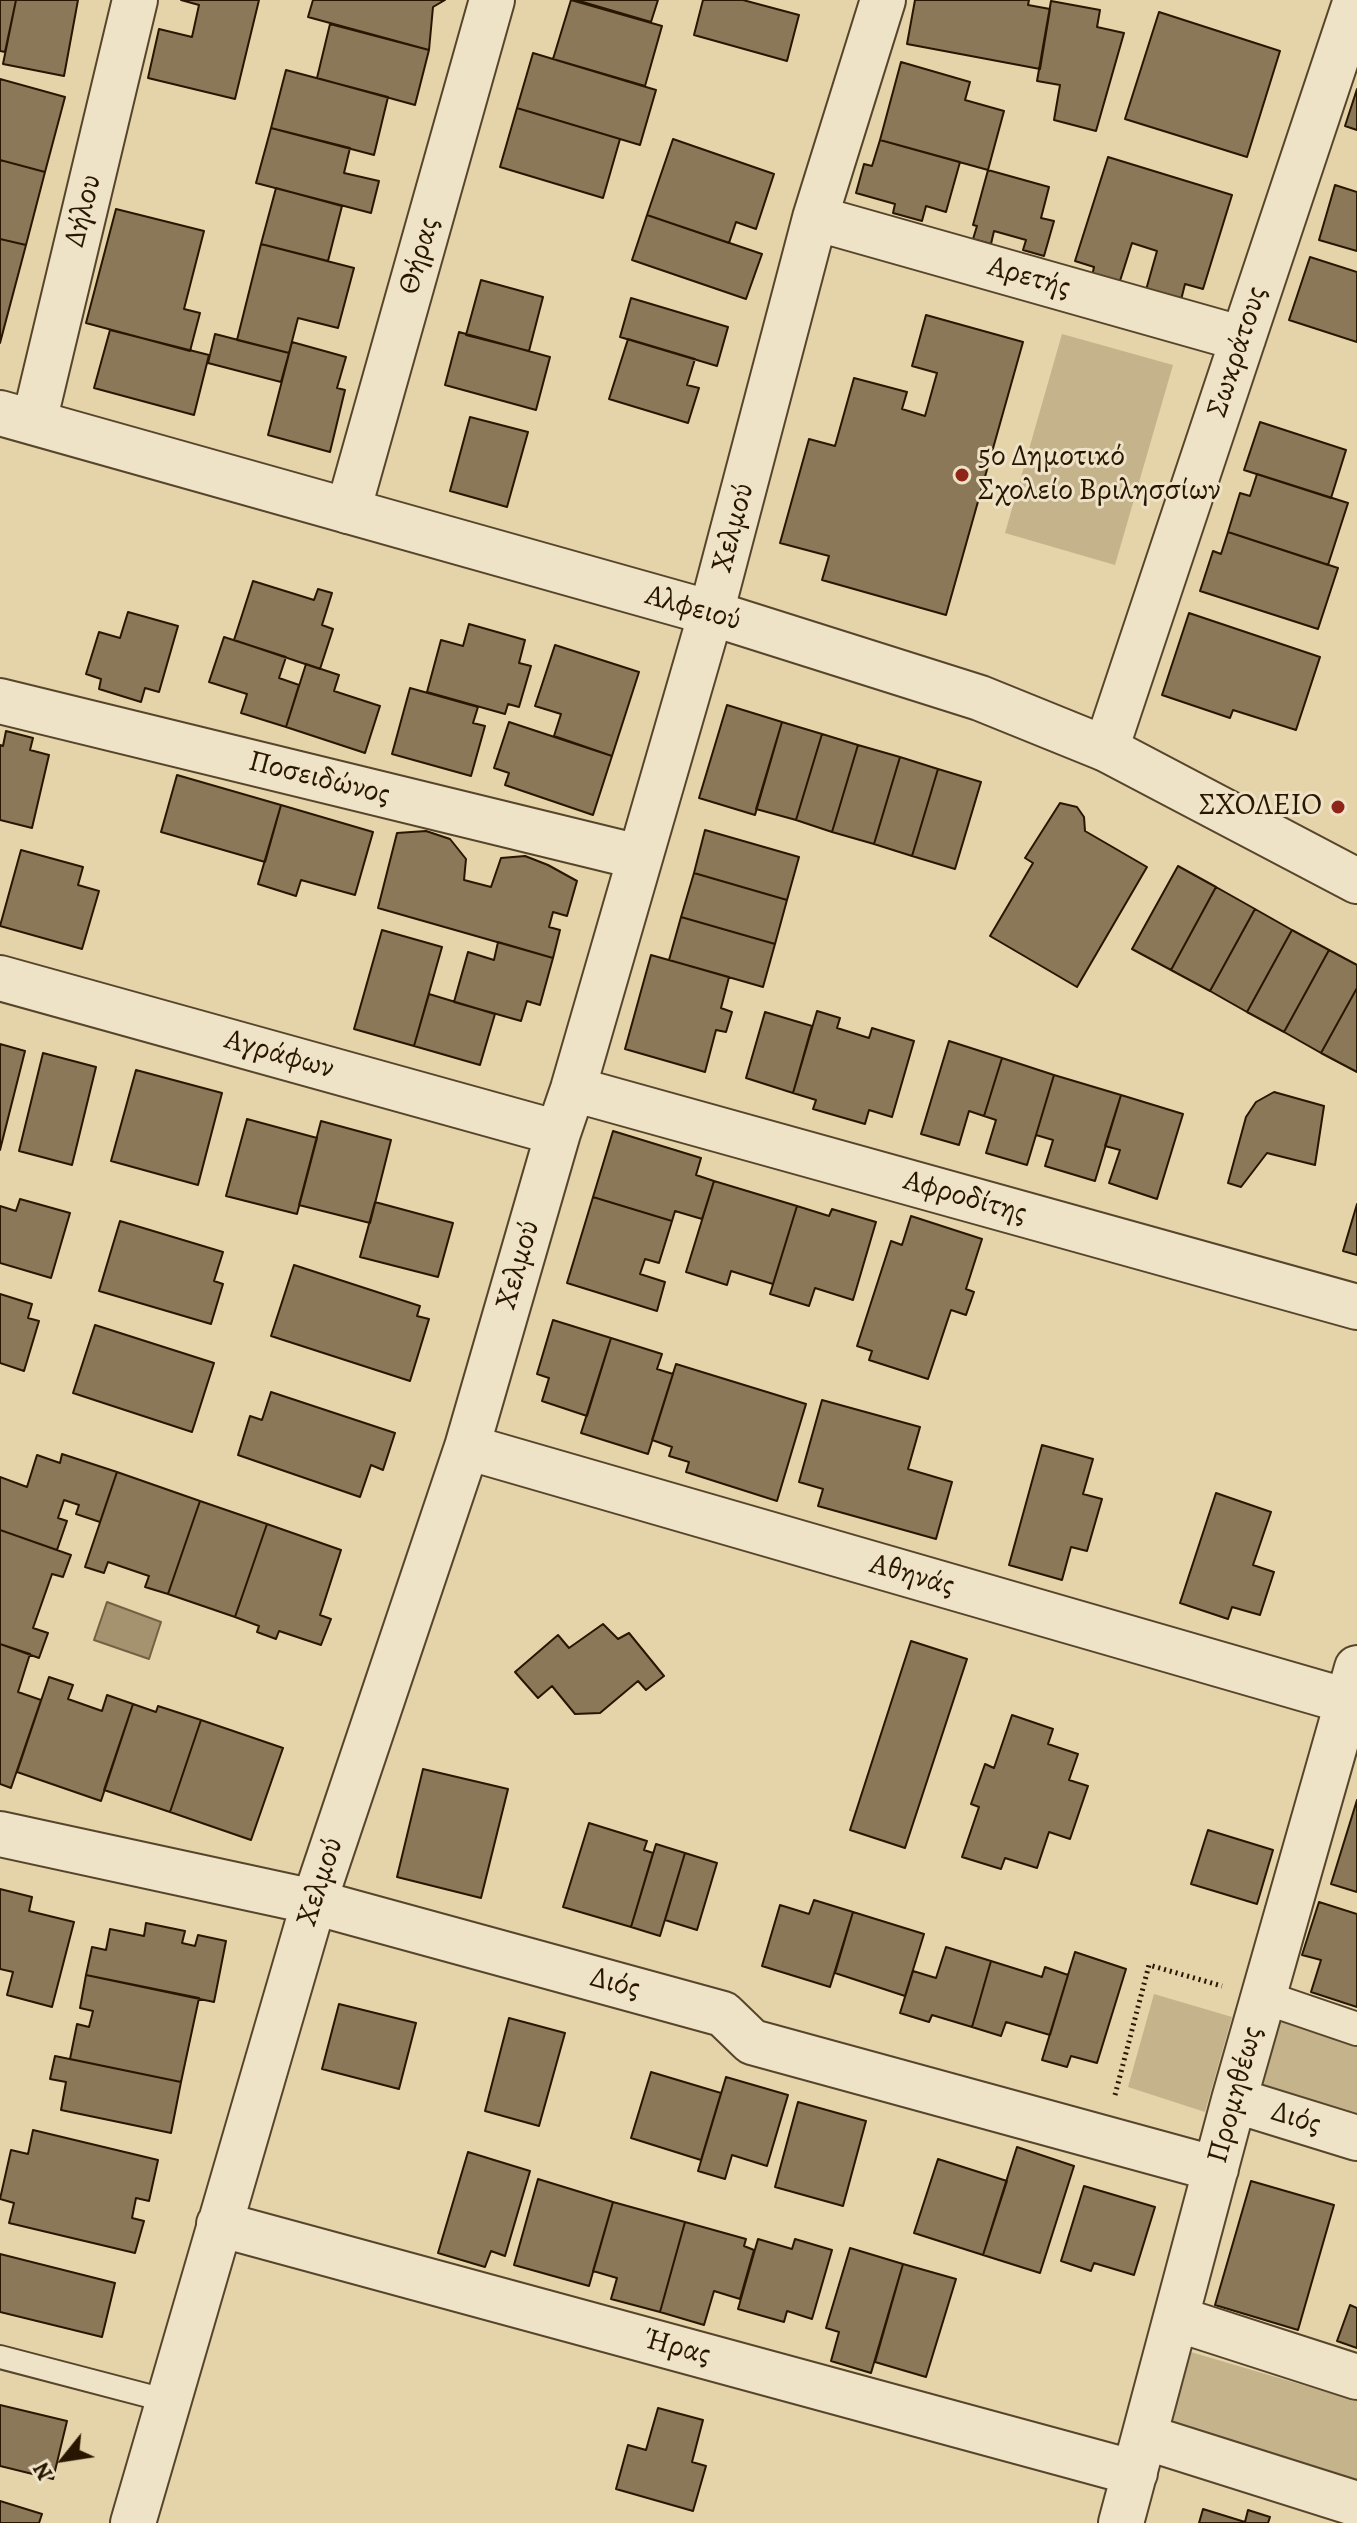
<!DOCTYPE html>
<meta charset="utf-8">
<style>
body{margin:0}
#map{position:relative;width:1357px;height:2523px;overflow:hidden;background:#e5d3a9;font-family:Alegreya,serif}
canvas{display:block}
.north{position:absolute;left:24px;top:2419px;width:80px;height:80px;-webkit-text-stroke:6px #eee2c7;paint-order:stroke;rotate:240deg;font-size:22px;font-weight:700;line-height:32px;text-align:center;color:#281601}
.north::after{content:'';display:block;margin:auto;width:28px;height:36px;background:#281601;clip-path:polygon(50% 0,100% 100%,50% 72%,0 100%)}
</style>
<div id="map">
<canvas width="1357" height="2523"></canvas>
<div class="north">N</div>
</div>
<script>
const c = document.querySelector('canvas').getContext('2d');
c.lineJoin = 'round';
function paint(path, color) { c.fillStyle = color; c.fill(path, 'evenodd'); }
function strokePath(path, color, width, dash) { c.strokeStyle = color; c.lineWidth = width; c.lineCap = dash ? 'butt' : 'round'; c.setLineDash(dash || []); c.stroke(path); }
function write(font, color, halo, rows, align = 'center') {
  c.font = font + ' Alegreya,serif'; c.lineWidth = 6; c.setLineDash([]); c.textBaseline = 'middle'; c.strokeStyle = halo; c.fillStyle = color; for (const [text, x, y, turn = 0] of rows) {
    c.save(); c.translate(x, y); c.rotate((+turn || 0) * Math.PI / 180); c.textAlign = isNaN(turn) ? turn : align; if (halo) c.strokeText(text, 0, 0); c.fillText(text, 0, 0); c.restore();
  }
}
const green = new Path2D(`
 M1062 334 1173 365 1115 565 1005 533Z
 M1154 1994 1232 2017 1205 2112 1128 2087Z
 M1274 2019 1357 2046V2123L1252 2089Z
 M1184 2350 1357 2401V2485L1163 2431Z`);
const water = new Path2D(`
 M107 1602 161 1622 149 1659 94 1640Z`);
const building = new Path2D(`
 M0 0H16L5 52 0 51Z
 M16 0H78L64 76 3 64Z
 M181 0H259L235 99 148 78 159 29 192 37 199 5Z
 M313 0H445L433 7 429 50 308 17Z
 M571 0 662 26 645 86 553 59Z
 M576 0H658L651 22Z
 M703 0H743L799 15 787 61 694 35Z
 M915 0H1029L1028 5 1050 9 1040 69 907 44Z
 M1051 1 1100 10 1097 27 1124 33 1096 131 1054 120 1060 85 1037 81Z
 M1159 12 1280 51 1247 157 1125 119Z
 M330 24 429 50 415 105 317 78Z
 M533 53 656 90 640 145 517 108Z
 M901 62 970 82 965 100 1004 111 988 170 880 140Z
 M286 70 388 97 374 155 271 128Z
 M0 79 65 97 45 172 0 160Z
 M1357 89V130L1345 126Z
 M517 108 620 139 603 198 500 167Z
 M271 128 350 148 344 173 379 181 371 213 256 183Z
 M673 139 774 174 756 229 736 222 729 243 647 215Z
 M880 140 960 162 946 212 926 206 922 221 893 213 895 204 856 193 864 164 872 166Z
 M1108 157 1232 195 1203 289 1185 284 1181 300 1146 290 1157 251 1132 243 1119 284 1092 276 1094 267 1075 261Z
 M0 160 45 172 26 245 0 239Z
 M988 170 1049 187 1041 218 1054 221 1044 256 1023 250 1026 240 994 231 991 244 973 239 977 226 973 225Z
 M1335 185 1357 192V251L1319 240Z
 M276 188 342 206 328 261 261 244Z
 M116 209 204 231 184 309 200 313 190 351 86 323Z
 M647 215 762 254 746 299 632 260Z
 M0 239 26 245 0 343Z
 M261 244 354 268 338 328 298 318 289 353 237 340Z
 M1310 257 1357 272V342L1289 320Z
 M481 280 543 297 529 351 466 335Z
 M631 298 728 327 717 366 620 337Z
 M926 315 1023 342 946 615 822 580 829 556 780 543 809 439 835 446 854 378 907 392 902 409 925 416 937 373 912 366Z
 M110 330 209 355 194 415 94 388Z
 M459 332 550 357 536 410 445 385Z
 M215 334 289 353 281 382 208 363Z
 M628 339 695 359 687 385 699 388 688 423 609 399Z
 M292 342 346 357 337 388 345 390 330 452 268 435Z
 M470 417 528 432 507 507 450 491Z
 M1260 422 1346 450 1331 498 1244 470Z
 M1257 474 1348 503 1328 565 1228 532 1240 493 1250 496Z
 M1228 532 1338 568 1318 629 1200 591 1213 551 1221 554Z
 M253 581 314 600 318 589 332 593 322 625 333 629 320 669 234 640Z
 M128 612 178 626 159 692 145 688 141 702 99 689 101 679 86 674 99 632 120 638Z
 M1189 613 1320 657 1296 730 1233 710 1230 718 1162 695Z
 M469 624 525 640 519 663 531 666 519 707 508 704 505 714 427 692 441 640 463 646Z
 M224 637 286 657 279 678 299 685 286 727 241 713 247 694 209 682Z
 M555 645 639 672 612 756 554 736 561 714 535 706Z
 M306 664 339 675 334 691 380 706 365 753 286 727Z
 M410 688 478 707 473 723 485 726 471 776 392 754Z
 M727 705 782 722 755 815 699 798Z
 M509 722 612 756 593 815 505 785 509 773 494 768Z
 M782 722 822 734 796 820 756 809Z
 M6 731 33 738 30 750 49 755 32 828 0 820V745L3 746Z
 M822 734 858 745 832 832 796 820Z
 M858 745 900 757 874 844 832 832Z
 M900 757 938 769 912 856 874 844Z
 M938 769 981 782 955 869 912 856Z
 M177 775 281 805 265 862 161 832Z
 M1060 803 1077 807 1084 817 1085 831 1147 867 1077 987 990 936 1033 863 1025 858Z
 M281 805 373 832 355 895 301 880 296 896 258 884Z
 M705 830 799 857 787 900 694 873Z
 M426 831 450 839 466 859 464 880 491 887 501 858 525 856 548 865 577 881 567 916 553 912 549 927 560 930 553 958 378 908 397 833Z
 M21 850 83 867 78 885 99 891 82 949 0 926Z
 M1178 866 1216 887 1171 970 1132 949Z
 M694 873 787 900 775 944 681 917Z
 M1216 887 1255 909 1210 991 1171 970Z
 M1255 909 1292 930 1247 1012 1210 991Z
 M681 917 775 944 763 987 669 960Z
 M382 930 442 947 414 1046 354 1029Z
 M1292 930 1329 950 1284 1032 1247 1012Z
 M498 942 553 958 540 1005 527 1001 521 1021 454 1002 468 952 494 960Z
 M1329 950 1357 965V988L1321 1053 1284 1032Z
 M651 955 729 977 721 1008 732 1012 726 1032 716 1030 705 1072 625 1049Z
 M1357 988V1072L1321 1053Z
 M429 994 495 1014 480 1065 414 1046Z
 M817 1011 840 1018 837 1028 869 1038 872 1028 914 1041 892 1117 869 1110 865 1124 813 1109 816 1100 793 1093Z
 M765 1012 812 1026 793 1093 746 1078Z
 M949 1041 1002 1058 984 1116 969 1111 959 1145 921 1134Z
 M0 1044 25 1051 0 1150Z
 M43 1053 96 1067 72 1165 19 1151Z
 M1002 1058 1054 1075 1027 1165 986 1153 996 1120 984 1116Z
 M136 1070 222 1093 198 1185 111 1161Z
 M1054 1075 1121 1095 1095 1181 1045 1166 1053 1140 1036 1135Z
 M1274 1092 1324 1106 1315 1165 1267 1153 1241 1187 1228 1183 1246 1117 1256 1102Z
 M1121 1095 1183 1114 1157 1199 1109 1183 1120 1150 1105 1146Z
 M247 1119 317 1138 297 1214 226 1196Z
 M321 1121 391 1140 370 1223 299 1205Z
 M613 1131 701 1158 696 1175 714 1181 702 1219 675 1211 672 1221 593 1197Z
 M714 1181 797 1206 773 1284 731 1271 727 1285 686 1272Z
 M593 1197 672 1221 659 1263 645 1259 640 1274 665 1282 657 1311 567 1283Z
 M20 1199 70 1213 51 1278 0 1263V1206L16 1211Z
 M375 1202 453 1223 438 1277 360 1257Z
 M1357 1204V1255L1343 1251Z
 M797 1206 829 1216 832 1209 876 1222 853 1300 815 1288 809 1306 770 1294Z
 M911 1216 982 1239 966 1289 974 1292 966 1315 951 1310 928 1379 869 1360 872 1351 857 1346 891 1241 902 1245Z
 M120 1221 223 1252 214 1281 223 1284 211 1324 99 1291Z
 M294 1265 420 1306 417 1316 429 1319 410 1381 271 1336Z
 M0 1294 32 1304 28 1318 39 1321 24 1371 0 1363Z
 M553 1320 611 1338 587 1416 542 1401 549 1378 537 1374Z
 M95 1325 214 1363 192 1432 73 1393Z
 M611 1338 662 1354 657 1369 673 1374 648 1454 581 1433Z
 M676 1364 806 1404 777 1501 686 1472 689 1462 669 1456 672 1447 652 1440Z
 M271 1392 395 1433 383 1470 371 1465 360 1497 238 1455 250 1416 262 1420Z
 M822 1400 920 1427 908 1469 952 1482 936 1539 818 1506 823 1489 799 1482Z
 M1042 1445 1093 1459 1083 1494 1102 1499 1087 1551 1071 1547 1062 1580 1009 1565Z
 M62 1454 117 1472 100 1522 76 1514 79 1505 64 1500 58 1518 67 1521 57 1550 0 1530V1477L27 1487 37 1455 60 1463Z
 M117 1472 200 1501 168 1594 145 1587 149 1576 108 1562 104 1573 85 1567Z
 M1216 1493 1271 1512 1253 1565 1274 1572 1260 1615 1232 1607 1228 1619 1180 1603Z
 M200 1501 267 1524 235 1617 168 1594Z
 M267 1524 341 1550 320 1615 331 1619 321 1645 279 1631 276 1639 257 1632 259 1626 235 1617Z
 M0 1530 71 1555 63 1577 52 1574 33 1628 48 1633 39 1658 0 1644Z
 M603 1624 618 1639 629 1633 664 1676 646 1690 638 1681 600 1713 575 1714 552 1686 538 1698 515 1672 558 1635 569 1648Z
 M911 1641 967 1659 905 1848 850 1830Z
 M0 1644 30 1654 18 1692 41 1700 11 1788 0 1784Z
 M49 1677 73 1685 68 1699 102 1711 107 1695 133 1704 101 1801 17 1772Z
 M133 1704 156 1712 158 1706 201 1720 170 1812 104 1790Z
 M1012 1715 1053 1729 1048 1744 1078 1754 1069 1780 1088 1786 1070 1839 1049 1832 1037 1868 1005 1858 1001 1869 962 1857 979 1807 971 1804 985 1764 994 1768Z
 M201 1720 283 1748 251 1840 170 1812Z
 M423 1769 508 1789 481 1898 397 1877Z
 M1357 1800V1892L1331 1884Z
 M589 1823 647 1841 644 1850 653 1853 631 1927 563 1907Z
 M1208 1830 1273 1850 1257 1904 1191 1884Z
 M656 1844 685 1853 660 1936 631 1927Z
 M685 1853 717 1863 697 1930 665 1920Z
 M0 1889 32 1897 29 1911 74 1922 52 2007 7 1995 13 1972 0 1969Z
 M814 1900 853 1912 830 1987 762 1966 780 1905 809 1914Z
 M1319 1902 1357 1914V2007L1311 1992 1321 1960 1302 1955Z
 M853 1912 924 1934 905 1996 835 1973Z
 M146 1923 185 1931 182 1943 195 1946 198 1935 226 1941 214 2002 86 1975 92 1947 106 1950 110 1929 144 1936Z
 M946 1947 991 1961 972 2027 932 2015 929 2022 900 2013 913 1971 936 1978Z
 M1075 1952 1126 1969 1097 2063 1071 2056 1067 2067 1042 2060Z
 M991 1961 1042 1977 1045 1967 1068 1975 1050 2035 1006 2022 1001 2036 972 2027Z
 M86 1975 199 1998 181 2082 70 2059 77 2024 89 2027 93 2011 80 2008Z
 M339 2004 416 2023 399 2089 322 2069Z
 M509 2018 565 2033 539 2126 485 2111Z
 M55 2056 181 2082 171 2133 61 2110 66 2082 50 2079Z
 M651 2072 721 2093 701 2160 631 2138Z
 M726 2077 788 2095 767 2166 732 2155 725 2179 698 2171Z
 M798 2102 866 2121 843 2206 775 2187Z
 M33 2130 158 2160 149 2201 136 2198 132 2218 144 2221 135 2253 9 2223 14 2203 0 2199 11 2150 28 2154Z
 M1017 2147 1074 2166 1040 2273 983 2255Z
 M468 2152 530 2171 505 2256 491 2251 485 2267 438 2253Z
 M938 2159 1007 2181 983 2255 914 2233Z
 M538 2179 613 2202 589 2286 514 2265Z
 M1251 2181 1334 2205 1298 2330 1215 2305Z
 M1084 2186 1155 2207 1134 2275 1094 2263 1091 2271 1061 2261Z
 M613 2202 685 2222 660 2312 611 2299 617 2278 593 2271Z
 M685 2222 746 2239 744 2246 754 2250 740 2299 714 2291 704 2325 660 2312Z
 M758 2239 792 2249 795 2239 832 2250 812 2319 787 2311 784 2322 738 2309Z
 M850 2248 903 2264 871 2373 831 2361 839 2332 826 2328Z
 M0 2254 115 2283 102 2337 0 2312Z
 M903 2264 956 2279 926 2377 875 2362Z
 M1350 2305 1357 2308V2348L1337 2341Z
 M0 2405 67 2421 53 2479 0 2466Z
 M658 2408 703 2420 692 2462 706 2466 693 2511 616 2489 628 2445 646 2450Z
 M0 2501 42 2514 39 2523H0Z
 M1203 2509 1245 2522 1248 2510 1270 2517 1268 2523H1199Z`);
const path = new Path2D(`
 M1115 2095 1149 1965 1222 1986`);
const service = new Path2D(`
 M0 2357 168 2401`);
const pedestrian = new Path2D(`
 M1263 1997 1357 2029`);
const minor = new Path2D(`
 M815 218 1243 339
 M34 422 135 0
 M348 511 492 0
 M0 701 639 857
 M1106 749 1356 0
 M0 978 558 1133
 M573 1089 1357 1307
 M467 1447 1357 1704
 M0 1834 314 1902 723 2014 752 2042 1216 2169
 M1234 2100 1357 2138
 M219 2224 1135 2473
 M1177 2319 1357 2377
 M1145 2437 1357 2504
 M133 2523 314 1902 467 1447 558 1133 573 1089 711 613 815 218 883 0
 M1121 2523 1234 2100 1357 1668`);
const tertiary = new Path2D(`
 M0 413 711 613 980 698 1106 749 1357 881`);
const markers = [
 [962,475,8,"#8f2418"],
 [1338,807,8,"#8f2418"]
];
const streetNames = [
 ["Δήλου",84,211,-76],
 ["Θήρας",420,256,-74],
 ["Αρετής",1029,278,16],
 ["Σωκράτους",1238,352,-72],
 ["Χελμού",734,528,-75],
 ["Αλφειού",693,609,16],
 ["Ποσειδώνος",319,779,14],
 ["Αγράφων",279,1055,16],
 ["Αφροδίτης",965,1198,16],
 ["Χελμού",519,1265,-74],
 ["Αθηνάς",912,1576,16],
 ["Χελμού",321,1882,-72],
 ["Διός",615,1984,15],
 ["Προμηθέως",1236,2095,-75],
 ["Διός",1296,2119,17],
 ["Ήρας",677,2348,15]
];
const poiNames = [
 ["5ο Δημοτικό",978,458],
 ["Σχολείο Βριλησσίων",978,492],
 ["ΣΧΟΛΕΙΟ",1322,807,"right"]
];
paint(green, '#c5b38c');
paint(water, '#a59370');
strokePath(water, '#736144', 2);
paint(building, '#8a7858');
strokePath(building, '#281601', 2);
strokePath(service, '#57452b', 26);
strokePath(pedestrian, '#57452b', 36);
strokePath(minor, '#57452b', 48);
strokePath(tertiary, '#57452b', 48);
strokePath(path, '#281601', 5, [2, 4]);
strokePath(service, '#eee2c7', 22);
strokePath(pedestrian, '#eee2c7', 32);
strokePath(minor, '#eee2c7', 44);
strokePath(tertiary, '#eee2c7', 44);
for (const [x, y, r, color] of markers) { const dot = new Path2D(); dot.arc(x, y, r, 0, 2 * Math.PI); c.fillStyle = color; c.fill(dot); strokePath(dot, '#eee2c7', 3); }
write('30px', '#281601', '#eee2c7', streetNames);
write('30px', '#281601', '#eee2c7', poiNames, 'left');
</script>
